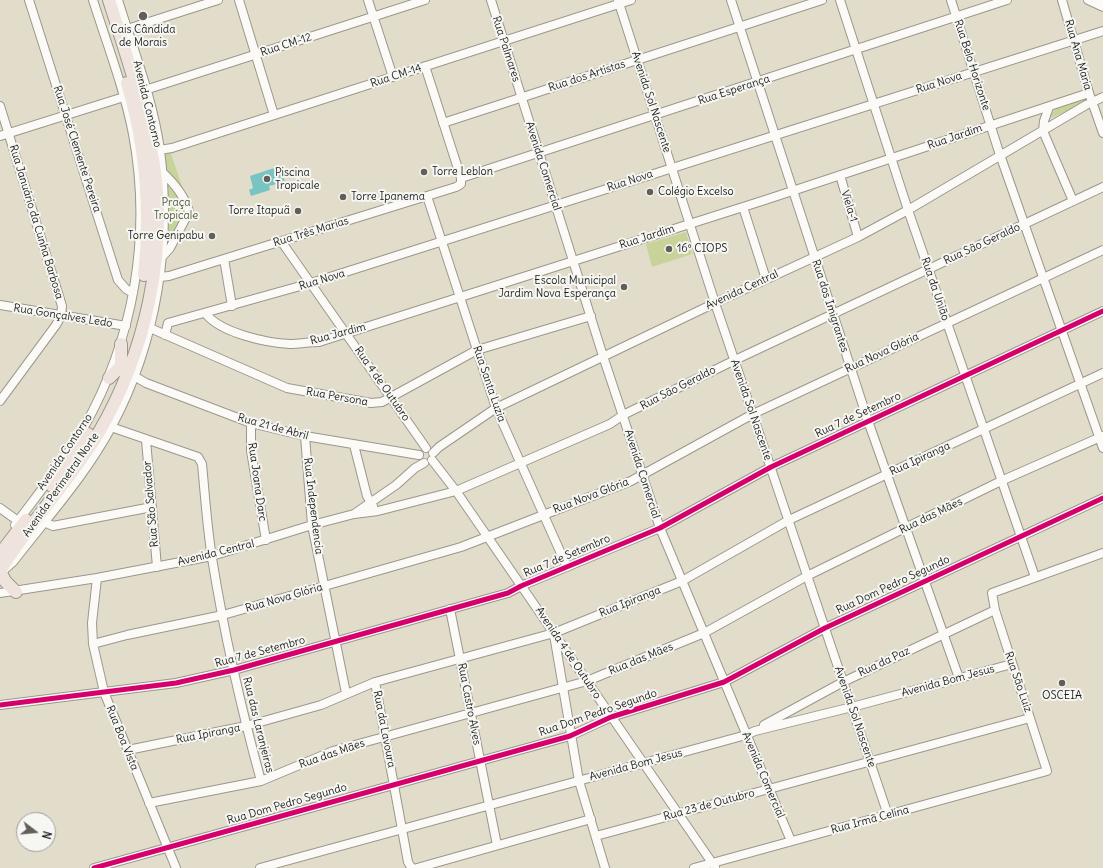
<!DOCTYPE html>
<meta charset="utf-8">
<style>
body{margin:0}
#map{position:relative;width:1103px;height:868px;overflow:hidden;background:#e2dccb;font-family:Delius,sans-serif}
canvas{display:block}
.north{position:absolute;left:16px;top:812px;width:40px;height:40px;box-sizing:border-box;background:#f6f6f2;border:1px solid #9f9f9c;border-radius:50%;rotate:106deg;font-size:11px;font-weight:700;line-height:16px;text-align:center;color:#1c1c1c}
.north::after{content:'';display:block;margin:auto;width:14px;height:18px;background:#615f59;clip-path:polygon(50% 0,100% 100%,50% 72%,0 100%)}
</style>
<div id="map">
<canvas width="1103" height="868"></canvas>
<div class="north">N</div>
</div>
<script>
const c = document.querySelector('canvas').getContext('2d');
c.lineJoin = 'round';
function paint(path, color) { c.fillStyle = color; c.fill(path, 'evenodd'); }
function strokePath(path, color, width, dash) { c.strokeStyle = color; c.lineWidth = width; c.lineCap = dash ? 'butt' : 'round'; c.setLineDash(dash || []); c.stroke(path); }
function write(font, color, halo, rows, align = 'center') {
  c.font = font + ' Delius,sans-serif'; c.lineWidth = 4; c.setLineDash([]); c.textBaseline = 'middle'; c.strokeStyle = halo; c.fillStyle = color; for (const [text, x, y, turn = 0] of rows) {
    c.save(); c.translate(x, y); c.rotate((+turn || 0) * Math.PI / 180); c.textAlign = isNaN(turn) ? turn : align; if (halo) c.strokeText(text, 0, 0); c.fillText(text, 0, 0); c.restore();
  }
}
const green = new Path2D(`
 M1086 97 1087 102 1051 118C1053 103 1074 101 1086 97Z
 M159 150 170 151 186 198 189 212 162 257Z
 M686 232 692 254 652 267 646 244Z`);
const water = new Path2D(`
 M280 166 285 182 269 186 270 190 251 196 249 190 253 188 250 176Z`);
const minor = new Path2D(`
 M29 0 118 280 126 289 133 293
 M239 0 274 115
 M368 0 393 77
 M491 0 603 356 660 528 791 841
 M618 0 715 303 888 815
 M731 0 868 421 959 678
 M840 0 908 210 1035 577
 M951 0 998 149 1103 448
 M1062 0 1089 93 1103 133
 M1088 0 1103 7
 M1102 0H1103
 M127 29 218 0
 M142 91 425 0
 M0 106 62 306 61 316 56 325 0 401
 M1049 107 1044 121 1043 131 1073 201
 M443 123 822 0
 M0 136 127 96
 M159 150 172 148 631 0
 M161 171C173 182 185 196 189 212L170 248 162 257
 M840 175 858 237
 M461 178 1007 0
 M427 196 496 408 567 567
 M743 207 766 279
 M281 241 426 448
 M224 259 232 306
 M160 277 169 276 456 187 461 184V178L425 66
 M0 305 126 326
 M206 314C221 333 267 343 290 344 299 344 309 342 319 342L765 200 1089 93
 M150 328 287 388 371 403 382 402 477 350 591 316
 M165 335 168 323 311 283 1103 31
 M134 376 146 383 251 423 305 436 419 455
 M251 423V451L266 540
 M111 427 198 457 202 464C205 495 207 527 212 558 224 633 241 708 261 781
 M305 436 312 525 346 693
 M146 440 157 567
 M354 445 367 496 373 506
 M433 453 439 447 496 408 715 303 858 237 908 210 1086 105 1103 97
 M432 460 456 491 715 867
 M0 508 18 521
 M354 514 378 511 456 491 610 424 623 415 735 360 1103 187
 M44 522 53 526 152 507
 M15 525C38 494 64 462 83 429 134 339 152 236 133 134 124 88 107 44 93 0
 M5 569 13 562C47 518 86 475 112 426 157 341 172 244 160 150 153 99 133 49 118 0
 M97 578 92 623 93 644 104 692 176 868
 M0 593 97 578 212 556 312 525 354 514 396 485 415 468 424 463
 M450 609 497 845
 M554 635 579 781 605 868
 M93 644 127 635 223 615 461 547 631 481 753 414 1103 250
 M375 682 408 862 411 867 413 868
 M0 705 176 683 234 670 508 593 521 586 660 528 771 467 1103 311
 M764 725 843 682 995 610
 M128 750 246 726 321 705 375 682 554 633 682 581 789 520 1103 373
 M149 803 261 781 333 751 587 681 704 633 807 576 1001 481 1103 436
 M596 836 1030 718
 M94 868 570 736 611 717 724 682 825 628 1103 498
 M260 868 746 735 755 731 852 707 1012 664
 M417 868 591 819
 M694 868 1047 771 995 610 992 593 1103 553`);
const highway = new Path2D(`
 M127 83C146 146 151 210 144 275
 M109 378 121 366V344
 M52 486 88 434
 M0 554 26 520
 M0 571C29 523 69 482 98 434 145 354 169 252 153 159 143 104 126 53 109 0
 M0 571 5 581 16 592`);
const cycleway = new Path2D(`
 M0 705 176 683 234 670 508 593 521 586 660 528 771 467 1103 311
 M94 868 570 736 611 717 724 682 825 628 1103 498`);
const markers = [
 [143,16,5,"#615f59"],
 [424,172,4,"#615f59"],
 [267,179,4,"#615f59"],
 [650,192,4,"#615f59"],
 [343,197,4,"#615f59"],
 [298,211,4,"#615f59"],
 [212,236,4,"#615f59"],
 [669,249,4,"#615f59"],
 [624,287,4,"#615f59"],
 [1062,683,4,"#615f59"]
];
const poiNames = [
 ["Cais Cândida",143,30,"center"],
 ["de Morais",143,43,"center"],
 ["Torre Leblon",432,172],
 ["Piscina",275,173],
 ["Tropicale",275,186],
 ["Colégio Excelso",658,192],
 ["Torre Ipanema",351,197],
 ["Torre Itapuã",290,211,"right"],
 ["Torre Genipabu",204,236,"right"],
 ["16º CIOPS",677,249],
 ["Escola Municipal",616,281,"right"],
 ["Jardim Nova Esperança",616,294,"right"],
 ["OSCEIA",1062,696,"center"]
];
const streetNames = [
 ["Rua CM-12",286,45,-18],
 ["Rua Palmares",506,49,72],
 ["Rua Ana Maria",1078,55,74],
 ["Rua Belo Horizonte",972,65,72],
 ["Rua CM-14",396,76,-18],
 ["Rua dos Artistas",587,76,-18],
 ["Rua Nova",939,83,-18],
 ["Rua Esperança",734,90,-18],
 ["Avenida Sol Nascente",651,102,72],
 ["Avenida Contorno",147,104,76],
 ["Rua Jardim",955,137,-19],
 ["Rua José Clemente Pereira",77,149,72],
 ["Avenida Comercial",543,166,72],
 ["Rua Nova",630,181,-18],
 ["Viela-1",849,206,73],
 ["Rua Januário da Cunha Barbosa",36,222,73],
 ["Rua Três Marias",311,232,-17],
 ["Rua Jardim",647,237,-18],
 ["Rua São Geraldo",982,244,-25],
 ["Rua Nova",322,280,-17],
 ["Rua da União",935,289,71],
 ["Avenida Central",742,290,-25],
 ["Rua dos Imigrantes",830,306,72],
 ["Rua Gonçalves Ledo",63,316,9],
 ["Rua Jardim",338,334,-15],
 ["Rua Nova Glória",882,353,-25],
 ["Rua 4 de Outubro",382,384,55],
 ["Rua Santa Luzia",489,384,71],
 ["Rua São Geraldo",678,388,-27],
 ["Rua Persona",337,397,10],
 ["Avenida Sol Nascente",751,410,71],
 ["Rua 7 de Setembro",858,415,-25],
 ["Rua 21 de Abril",273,427,15],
 ["Avenida Contorno",65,452,-56],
 ["Rua Ipiranga",920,459,-25],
 ["Avenida Comercial",642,474,72],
 ["Rua Joana Darc",257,482,82],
 ["Avenida Perimetral Norte",61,485,-55],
 ["Rua Nova Glória",591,496,-21],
 ["Rua São Salvador",151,504,-95],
 ["Rua Independencia",313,506,83],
 ["Rua das Mães",931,516,-26],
 ["Avenida Central",216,553,-14],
 ["Rua 7 de Setembro",567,556,-23],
 ["Rua Dom Pedro Segundo",893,585,-25],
 ["Rua Nova Glória",284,598,-16],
 ["Rua Ipiranga",630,602,-22],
 ["Rua 7 de Setembro",260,652,-15],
 ["Avenida 4 de Outubro",568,653,56],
 ["Rua das Mães",641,659,-22],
 ["Rua da Paz",884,662,-25],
 ["Avenida Bom Jesus",948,681,-15],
 ["Rua São Luiz",1018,682,71],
 ["Rua Castro Alves",469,704,79],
 ["Rua Dom Pedro Segundo",598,713,-19],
 ["Avenida Sol Nascente",855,717,71],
 ["Rua das Laranjeiras",258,725,76],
 ["Rua da Lavoura",384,729,79],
 ["Rua Ipiranga",208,734,-11],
 ["Rua Boa Vista",122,738,68],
 ["Rua das Mães",332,754,-19],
 ["Avenida Bom Jesus",636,765,-15],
 ["Avenida Comercial",763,775,67],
 ["Rua Dom Pedro Segundo",287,804,-16],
 ["Rua 23 de Outubro",709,805,-15],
 ["Rua Irmã Celina",870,820,-15]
];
const parkNames = [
 ["Praça",176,203],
 ["Tropicale",176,216]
];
paint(green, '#c8d39a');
paint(water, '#78c4c3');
strokePath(minor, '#9a978d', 10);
strokePath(highway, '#9a978d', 14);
strokePath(minor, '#fbfaf7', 8);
strokePath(highway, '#eee4dd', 12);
strokePath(cycleway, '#d6006c', 5);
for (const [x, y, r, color] of markers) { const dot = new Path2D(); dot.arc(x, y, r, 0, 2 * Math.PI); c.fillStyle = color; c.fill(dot); strokePath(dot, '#f6f6f2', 1.5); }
write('11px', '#1c1c1c', '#f6f6f2', poiNames, 'left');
write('11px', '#1c1c1c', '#f6f6f2', streetNames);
write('11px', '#51593a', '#f6f6f2', parkNames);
</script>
